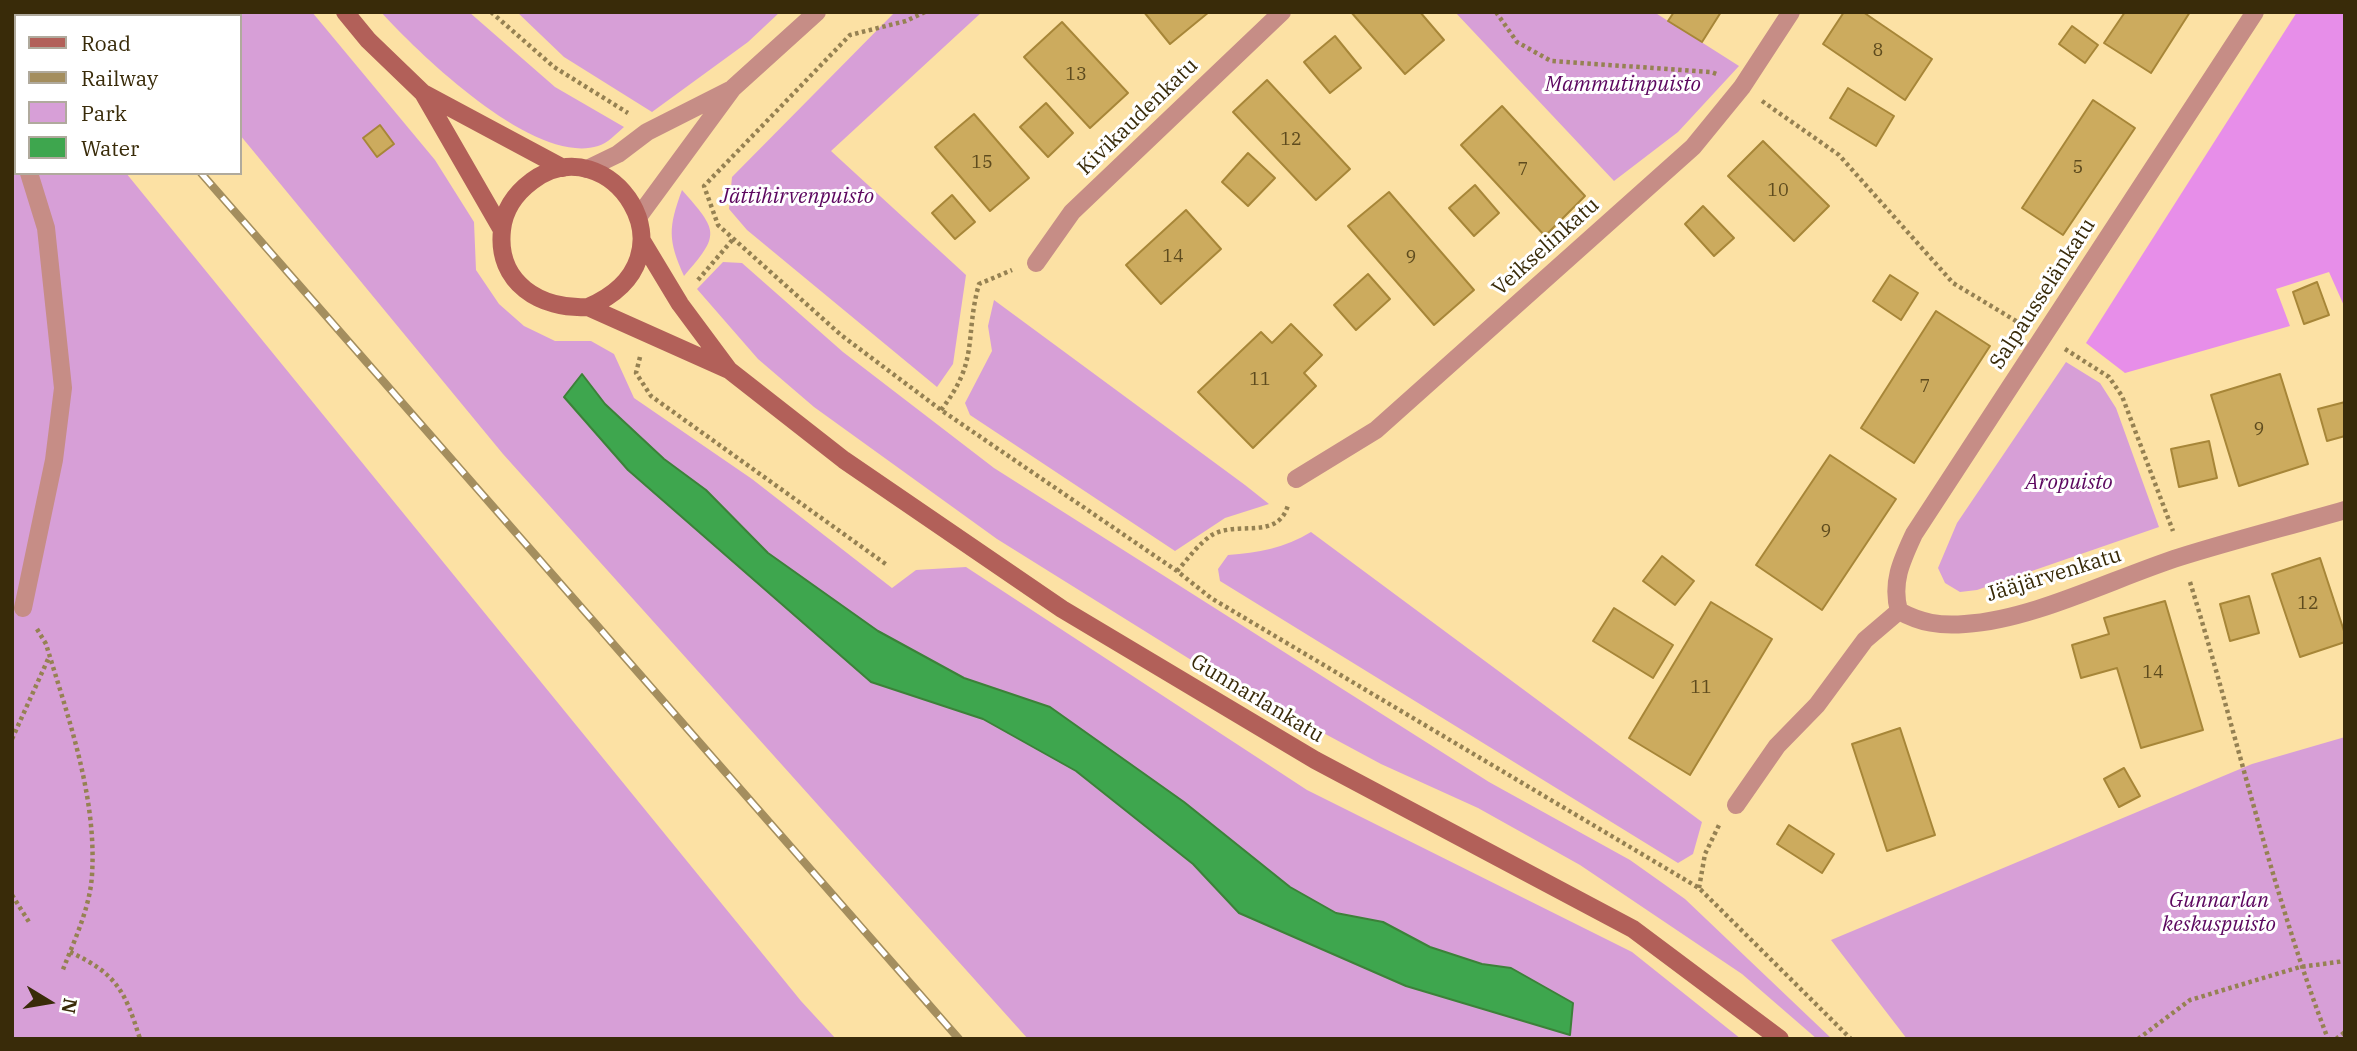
<!DOCTYPE html>
<meta charset="utf-8">
<style>
body{margin:0}
#map{position:relative;width:2357px;height:1051px;overflow:hidden;background:#fce1a4;font-family:"IBM Plex Serif",serif}
canvas{display:block}
.frame{position:absolute;inset:0;border:14px solid #392b09;pointer-events:none}
.legend{position:absolute;left:14px;top:14px;width:228px;height:161px;box-sizing:border-box;background:#fff;border:2px solid #b0aa9d;margin:0;padding:9px 12px;list-style:none;font-size:21px;color:#392b09}
.legend li{display:flex;align-items:center;gap:14px;height:35px}
.legend b{width:35px;border:2px solid #b0aa9d}
.north{position:absolute;left:14px;top:967px;width:70px;height:70px;-webkit-text-stroke:5px #fff;paint-order:stroke;rotate:101deg;font-size:19px;font-weight:700;line-height:28px;text-align:center;color:#392b09}
.north::after{content:'';display:block;margin:auto;width:24px;height:32px;background:#392b09;clip-path:polygon(50% 0,100% 100%,50% 72%,0 100%)}
</style>
<div id="map">
<canvas width="2357" height="1051"></canvas>
<div class="frame"></div>
<ul class="legend">
<li><b style="height:9px;background:#b26059"></b>Road</li>
<li><b style="height:9px;background:#a48e5e"></b>Railway</li>
<li><b style="height:19px;background:#d79fd7"></b>Park</li>
<li><b style="height:19px;background:#3ea64e"></b>Water</li>
</ul>
<div class="north">N</div>
</div>
<script>
const c = document.querySelector('canvas').getContext('2d');
c.lineJoin = 'round';
function paint(path, color) { c.fillStyle = color; c.fill(path, 'evenodd'); }
function strokePath(path, color, width, dash) { c.strokeStyle = color; c.lineWidth = width; c.lineCap = dash ? 'butt' : 'round'; c.setLineDash(dash || []); c.stroke(path); }
function write(font, color, halo, rows, align = 'center') {
  c.font = font + ' "IBM Plex Serif",serif'; c.lineWidth = 6; c.setLineDash([]); c.textBaseline = 'middle'; c.strokeStyle = halo; c.fillStyle = color; for (const [text, x, y, turn = 0] of rows) {
    c.save(); c.translate(x, y); c.rotate((+turn || 0) * Math.PI / 180); c.textAlign = isNaN(turn) ? turn : align; if (halo) c.strokeText(text, 0, 0); c.fillText(text, 0, 0); c.restore();
  }
}
const green = new Path2D(`
 M139 12H312L435 160 474 222 476 270 499 304 524 326 555 341H591L614 354 634 398 752 479 892 588 916 570 966 567 1307 790 1632 952 1741 1039H1028L503 454 240 135V16H142ZM583 374 605 404 664 459 706 490 768 553 878 631 964 678 1050 707 1184 802 1290 887 1336 913 1383 922 1430 947 1482 964 1511 968 1570 1035 1406 986 1239 913 1193 864 1076 771 983 719 871 682 628 470 564 398Z
 M381 12H469L555 87 624 127C617 133 607 144 598 146 535 166 421 56 381 12Z
 M517 12H780L748 42 652 112 564 57Z
 M895 12H982L831 151 966 275 953 364 937 387 747 230 729 209 732 177Z
 M1455 12H1654L1739 66 1678 132 1614 181Z
 M12 31 16 36V173H126L801 1001 836 1039H12Z
 M682 190C718 231 721 234 684 276 668 240 668 228 682 190Z
 M723 262 742 263 843 352 994 468 1489 782 1630 860 1685 899 1832 1039H1817L1742 974 1580 865 1478 808 1381 764 1212 673 997 539 814 407 758 359 697 289Z
 M994 300 1245 485 1269 504 1225 518 1175 551 970 415 965 403 992 351 988 326Z
 M2066 362 2100 383 2116 408 2159 527 1977 590 1960 592 1945 583 1938 568 1957 523Z
 M1311 532 1702 822 1693 854 1678 863 1220 581 1218 569 1228 555C1258 553 1285 548 1311 532Z
 M2345 737V1039H1907L1831 940 2252 764Z`);
const forest = new Path2D(`
 M2297 12H2345V308L2329 272 2276 289 2290 326 2125 373 2086 343Z`);
const water = new Path2D(`
 M582 374 605 404 664 459 706 490 768 553 878 631 964 678 1050 707 1184 802 1290 887 1336 913 1383 922 1430 947 1482 964 1511 968 1573 1003 1570 1035 1406 986 1239 913 1193 864 1076 771 983 719 871 682 628 470 564 397Z`);
const building = new Path2D(`
 M1144 12H1209L1170 44Z
 M1351 12H1420L1444 40 1405 74Z
 M1674 12H1721L1702 42 1668 21Z
 M1844 12H1863L1932 59 1905 100 1823 44Z
 M2125 12H2190L2151 73 2104 43Z
 M1062 22 1128 93 1090 128 1024 57Z
 M2072 26 2098 45 2085 63 2059 44Z
 M1335 36 1361 68 1330 93 1304 62Z
 M1267 80 1350 169 1316 200 1233 112Z
 M1848 88 1894 116 1876 146 1830 118Z
 M2093 100 2135 128 2063 235 2022 208Z
 M1046 103 1073 133 1048 157 1020 127Z
 M1502 106 1585 196 1545 236 1461 145Z
 M974 114 1029 178 990 211 935 147Z
 M380 125 394 144 377 157 363 138Z
 M1763 141 1829 206 1794 241 1728 176Z
 M1248 153 1275 178 1248 206 1222 182Z
 M1475 185 1499 213 1474 236 1449 208Z
 M1389 192 1474 290 1434 325 1348 226Z
 M952 195 975 222 955 239 932 213Z
 M1703 206 1734 238 1714 256 1685 224Z
 M1186 210 1221 249 1161 304 1126 265Z
 M1368 274 1390 299 1356 330 1334 305Z
 M1890 275 1918 293 1901 320 1873 301Z
 M2317 282 2329 315 2304 324 2293 292Z
 M1936 311 1990 346 1914 463 1861 428Z
 M1291 324 1322 355 1304 373 1316 386 1253 448 1198 392 1261 332 1272 343Z
 M2280 374 2308 464 2239 486 2211 395Z
 M2345 402V436L2327 441 2318 409Z
 M2209 441 2217 478 2179 487 2171 449Z
 M1830 455 1896 499 1822 610 1756 565Z
 M1662 556 1694 581 1675 605 1643 581Z
 M2320 558 2345 634V642L2300 657 2272 574Z
 M2249 596 2259 633 2230 641 2220 604Z
 M2165 601 2203 730 2141 748 2117 668 2081 678 2072 645 2109 634 2104 618Z
 M1711 602 1772 639 1690 775 1629 738Z
 M1614 608 1673 645 1653 678 1593 641Z
 M1900 728 1935 835 1887 851 1852 744Z
 M2124 768 2140 796 2119 807 2104 779Z
 M1789 825 1834 854 1822 873 1777 844Z`);
const path = new Path2D(`
 M491 12 554 67 628 113
 M925 12 906 21 850 35 704 186 718 225 841 335 941 410 1177 571 1211 598 1699 888 1851 1039
 M1496 12 1517 42 1551 61 1711 72 1719 75
 M1762 101 1839 155 1953 283 2021 324
 M698 280 734 238
 M2065 349 2109 377 2122 396 2173 531
 M640 357 636 373 651 396 887 565
 M941 410C980 360 964 338 979 284L1012 270
 M1177 571C1187 560 1199 543 1212 535 1238 520 1278 541 1288 505
 M2190 582C2237 734 2271 890 2328 1039
 M37 629 46 644C68 717 97 797 92 875 90 908 74 941 62 972
 M12 739 49 657
 M1699 888 1705 854 1720 823
 M12 895 29 922
 M70 952C117 974 125 991 140 1039
 M2138 1039 2190 1000 2300 967 2345 961
 M2336 1039 2345 1032`);
const lane = new Path2D(`
 M12 142 16 147
 M23 608 54 460 63 388 46 228 29 173`);
const street = new Path2D(`
 M587 169 618 154 647 132 730 90
 M639 216 733 88 817 12
 M1036 263 1072 212 1282 12
 M1296 479 1376 430 1693 147 1742 87 1791 12
 M1899 611C1891 582 1902 560 1914 534L2255 12
 M1736 805 1777 746 1817 705 1865 640 1899 611C1921 623 1940 626 1965 624 2033 620 2114 578 2180 557 2234 540 2290 526 2345 510`);
const secondary = new Path2D(`
 M345 12 368 40 423 93 563 168
 M423 93 502 230
 M642 241 680 304 729 370
 M588 307C703 258 608 123 532 181 516 193 504 209 502 230 496 283 541 310 588 307L729 370 844 460 1062 609 1315 760 1633 929 1780 1039`);
const rail = new Path2D(`
 M71 12 74 16
 M201 173 959 1039`);
const numberNames = [
 ["8",1878,51],
 ["13",1076,75],
 ["12",1291,140],
 ["15",982,163],
 ["5",2078,168],
 ["7",1523,170],
 ["10",1778,191],
 ["14",1173,257],
 ["9",1411,258],
 ["11",1260,380],
 ["7",1925,387],
 ["9",2259,430],
 ["9",1826,532],
 ["12",2308,604],
 ["14",2153,673],
 ["11",1701,688]
];
const parkNames = [
 ["Mammutinpuisto",1623,85],
 ["Jättihirvenpuisto",797,197],
 ["Aropuisto",2069,483],
 ["Gunnarlan",2219,901],
 ["keskuspuisto",2219,925]
];
const streetNames = [
 ["Kivikaudenkatu",1138,117,-44],
 ["Veikselinkatu",1546,247,-42],
 ["Salpausselänkatu",2043,294,-57],
 ["Jääjärvenkatu",2054,575,-17],
 ["Gunnarlankatu",1257,699,31]
];
paint(green, '#d79fd7');
paint(forest, '#e78ee9');
paint(water, '#3ea64e');
strokePath(water, '#3c8139', 2);
paint(building, '#ccab5e');
strokePath(building, '#a78638', 2);
strokePath(path, '#958152', 4.5, [3.5, 3.5]);
strokePath(lane, '#c68d86', 18);
strokePath(street, '#c68d86', 18);
strokePath(secondary, '#b26059', 18);
strokePath(rail, '#a48e5e', 8);
strokePath(rail, '#fff', 5, [16]);
write('18px', '#5e4b1e', null, numberNames);
write('italic 21px', '#5c075f', '#fff', parkNames);
write('21px', '#392b09', '#fff', streetNames);
</script>
